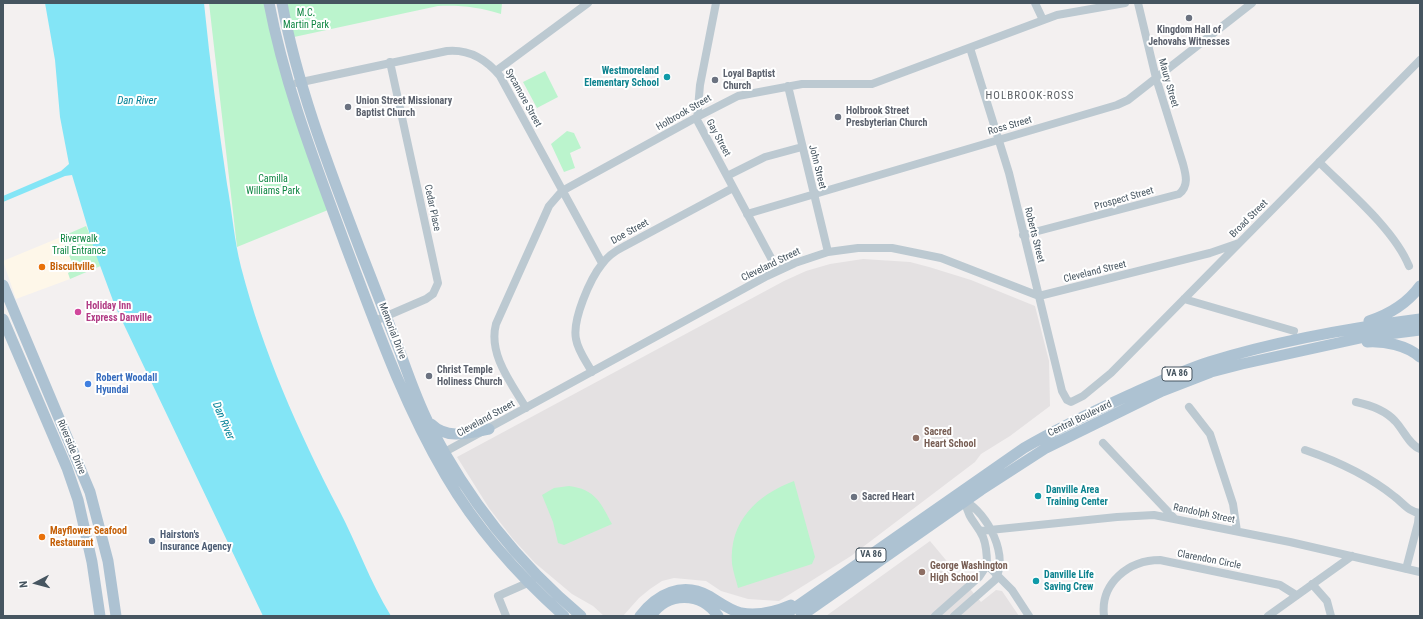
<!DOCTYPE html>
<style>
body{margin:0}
#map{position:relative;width:1423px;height:619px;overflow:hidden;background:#f3f0f0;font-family:"Roboto Condensed",sans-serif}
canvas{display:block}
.frame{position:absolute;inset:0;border:4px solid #465560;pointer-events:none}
.north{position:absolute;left:16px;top:563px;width:40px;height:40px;-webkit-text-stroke:3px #fff;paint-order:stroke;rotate:264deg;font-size:11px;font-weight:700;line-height:16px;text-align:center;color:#465560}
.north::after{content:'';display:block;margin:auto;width:14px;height:18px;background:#465560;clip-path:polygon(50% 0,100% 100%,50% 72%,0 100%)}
</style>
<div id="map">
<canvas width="1423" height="619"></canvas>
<div class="frame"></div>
<div class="north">N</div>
</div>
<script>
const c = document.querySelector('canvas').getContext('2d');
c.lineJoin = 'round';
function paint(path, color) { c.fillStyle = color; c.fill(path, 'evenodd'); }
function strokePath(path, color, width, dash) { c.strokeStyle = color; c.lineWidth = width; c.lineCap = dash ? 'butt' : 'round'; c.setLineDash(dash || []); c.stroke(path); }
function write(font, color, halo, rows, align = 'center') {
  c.font = font + ' "Roboto Condensed",sans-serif'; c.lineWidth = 4; c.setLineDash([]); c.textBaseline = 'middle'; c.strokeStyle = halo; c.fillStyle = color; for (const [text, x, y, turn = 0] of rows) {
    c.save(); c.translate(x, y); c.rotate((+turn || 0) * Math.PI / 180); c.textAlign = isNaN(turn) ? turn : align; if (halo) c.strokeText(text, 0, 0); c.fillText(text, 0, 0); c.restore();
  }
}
const commercial = new Path2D(`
 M61 237 75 269 68 273 70 279 16 299 3 261Z`);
const education = new Path2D(`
 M863 259 910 262 929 267 971 280 1035 306 1049 361 1050 406 1010 436 981 454 975 462 851 556 779 601 748 599 721 591 706 581 674 578 662 581 650 589 639 598 623 616H604L593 606 572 594 535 563 513 539 489 508 457 457 784 281 806 271 830 264Z
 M930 541 981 602 996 590 1002 591 1019 616H826Z`);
const green = new Path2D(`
 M209 3H266L328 210 237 247Z
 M287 3H502L501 14C479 7 460 5 438 6L294 37Z
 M545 71 558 97 537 108 523 82Z
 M567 131 574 133 581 148 570 153 575 168 564 172 551 144Z
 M86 226 103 265 70 279 68 273 75 269 61 237Z
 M794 481 815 557 812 564 738 588C736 580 733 571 732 564 729 521 757 495 794 481Z
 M569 486C595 489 601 503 612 524L564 545 558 543 553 522 542 495 554 488Z`);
const water = new Path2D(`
 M45 3H204C210 63 218 124 227 184 232 211 234 240 241 267 263 352 298 431 338 508 357 544 370 582 391 616H263L115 306 95 252 72 175 65 176 3 202V196L61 171 69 164 60 117 55 60Z`);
const minor = new Path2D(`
 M716 3 700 85 697 120 778 271
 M1035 3 1043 20
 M970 48 1009 173 1062 391 1067 400 1071 402 1083 396 1111 373 1420 60
 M496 71 588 3
 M297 83 447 51C469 49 486 59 500 76L602 263
 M788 86 828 252
 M1319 162C1348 191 1394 229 1409 266
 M727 176 765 157 802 147
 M747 214 1117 105 1128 100 1252 3
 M1023 235 1179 194C1189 186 1186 175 1183 164L1156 78 1138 3
 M1184 299 1294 331
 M375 321 426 299 433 294 438 283 390 62
 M592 372C586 361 578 351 576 339 572 320 590 279 602 264 608 256 615 251 623 247L733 188
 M1356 402C1370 405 1385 410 1395 421 1403 429 1409 445 1420 449
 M1189 407 1210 434 1233 504 1237 531
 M526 408C511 383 488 354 496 324L549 206 562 191 697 117 738 96 802 84H872L1057 15 1125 3
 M1103 443 1174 518
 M1305 450C1337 461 1368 475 1395 497 1403 503 1409 512 1420 513
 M441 454 767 276 795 263 828 252 858 248H892L941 258 1039 296 1210 253 1239 243
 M980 531 1117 517 1154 515 1290 542 1420 572
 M987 565 1012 590 1029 616
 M1406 569 1418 523 1419 513
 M1312 584 1327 601 1331 616
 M506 616 498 596 532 581
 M935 616 979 577 987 565
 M954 616 995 580C1009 555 988 514 965 501 969 521 976 522 983 537 987 547 987 556 987 565
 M1104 616C1100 583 1129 560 1160 560L1280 585 1296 595
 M1268 616 1352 556`);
const major = new Path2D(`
 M269 3C285 87 316 165 345 244 375 323 403 403 446 476 477 529 518 575 564 616
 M282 3C298 89 330 170 361 252 374 285 387 319 400 352 409 377 418 403 430 426 468 500 517 562 581 616
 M3 285 90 492 108 561 116 616
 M3 319 67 468 78 500 92 562 100 616
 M1369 321C1390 314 1407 304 1420 286
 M1367 342C1385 341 1406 345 1420 357
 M431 424C447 440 469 433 489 429
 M640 616C657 594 682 581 709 596 719 602 729 610 741 613 759 616 775 612 791 605
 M651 616C668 591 701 592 718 616
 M783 616 1024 448C1057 429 1092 412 1127 396 1154 384 1181 371 1209 362 1277 341 1349 328 1420 319
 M801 616 981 490 1046 448 1162 391 1211 372 1242 364 1365 337 1420 330`);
const markers = [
 [1189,18,4,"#6b7280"],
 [667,77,4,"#0f9aa8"],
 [715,80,4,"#6b7280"],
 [348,107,4,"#6b7280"],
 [838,117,4,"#6b7280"],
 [42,267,4,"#e8710a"],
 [78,312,4,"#d1479c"],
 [429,376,4,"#6b7280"],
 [88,384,4,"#3f7fe0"],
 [916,438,4,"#8d6e63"],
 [1038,496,4,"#0f9aa8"],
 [854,497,4,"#6b7280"],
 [42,537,4,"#e8710a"],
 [152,541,4,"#5c6f8a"],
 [922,572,4,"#8d6e63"],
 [1036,581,4,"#0f9aa8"]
];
const shields = [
 [1177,374,30],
 [871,555,30]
];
const shieldNames = [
 ["VA 86",1177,374],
 ["VA 86",871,555]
];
const parkNames = [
 ["M.C.",306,13],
 ["Martin Park",306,25],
 ["Camilla",273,179],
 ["Williams Park",273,191],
 ["Riverwalk",79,239],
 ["Trail Entrance",79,251]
];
const worshipNames = [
 ["Kingdom Hall of",1189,30,"center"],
 ["Jehovahs Witnesses",1189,42,"center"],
 ["Loyal Baptist",723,74],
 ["Church",723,86],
 ["Union Street Missionary",356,101],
 ["Baptist Church",356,113],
 ["Holbrook Street",846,111],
 ["Presbyterian Church",846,123],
 ["Christ Temple",437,370],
 ["Holiness Church",437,382],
 ["Sacred Heart",862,497]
];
const cultureNames = [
 ["Westmoreland",659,71,"right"],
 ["Elementary School",659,83,"right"],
 ["Danville Area",1046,490],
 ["Training Center",1046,502],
 ["Danville Life",1044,575],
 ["Saving Crew",1044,587]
];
const streetNames = [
 ["Maury Street",1168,83,74],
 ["Sycamore Street",523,98,61],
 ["Holbrook Street",684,113,-30],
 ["Ross Street",1010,126,-16],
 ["Gay Street",718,138,62],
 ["John Street",817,167,76],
 ["Prospect Street",1124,199,-16],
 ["Cedar Place",432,208,78],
 ["Broad Street",1249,219,-45],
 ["Doe Street",630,232,-29],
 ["Roberts Street",1034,235,76],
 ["Cleveland Street",771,265,-26],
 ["Cleveland Street",1095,272,-14],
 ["Memorial Drive",392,331,69],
 ["Cleveland Street",486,419,-29],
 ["Central Boulevard",1080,419,-26],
 ["Riverside Drive",71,447,67],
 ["Randolph Street",1204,514,12],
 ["Clarendon Circle",1209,560,11]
];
const foodNames = [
 ["Biscuitville",50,267],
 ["Mayflower Seafood",50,531],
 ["Restaurant",50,543]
];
const hotelNames = [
 ["Holiday Inn",86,306],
 ["Express Danville",86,318]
];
const shopNames = [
 ["Robert Woodall",96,378],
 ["Hyundai",96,390]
];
const educationNames = [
 ["Sacred",924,432],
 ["Heart School",924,444],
 ["George Washington",930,566],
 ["High School",930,578]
];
const serviceNames = [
 ["Hairston's",160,535],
 ["Insurance Agency",160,547]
];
const neighbourhoodNames = [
 ["HOLBROOK-ROSS",1030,96]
];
const waterNames = [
 ["Dan River",137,101],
 ["Dan River",223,421,67]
];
paint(commercial, '#fef7e9');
paint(education, '#e4e1e2');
paint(green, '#bbf4cd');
paint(water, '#83e5f6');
strokePath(minor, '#bcc9d1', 8);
strokePath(major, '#adc2d2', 11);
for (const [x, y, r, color] of markers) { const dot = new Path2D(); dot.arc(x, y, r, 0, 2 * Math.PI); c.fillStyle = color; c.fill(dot); strokePath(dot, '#fff', 1.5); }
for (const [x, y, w] of shields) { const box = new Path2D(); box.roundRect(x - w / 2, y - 7, w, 14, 3); c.fillStyle = '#fff'; c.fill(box); strokePath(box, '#465560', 1); }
write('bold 9px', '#465560', null, shieldNames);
write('10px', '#0d8541', '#fff', parkNames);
write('bold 10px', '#5b616d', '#fff', worshipNames, 'left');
write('bold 10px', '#0d838f', '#fff', cultureNames, 'left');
write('10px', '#465560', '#fff', streetNames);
write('bold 10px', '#c56008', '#fff', foodNames, 'left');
write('bold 10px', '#b23c85', '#fff', hotelNames, 'left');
write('bold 10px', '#366cbe', '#fff', shopNames, 'left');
write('bold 10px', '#785e54', '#fff', educationNames, 'left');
write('bold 10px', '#4e5e75', '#fff', serviceNames, 'left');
c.letterSpacing = '1px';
write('11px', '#5c6166', '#fff', neighbourhoodNames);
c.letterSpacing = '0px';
write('italic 11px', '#038297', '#fff', waterNames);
</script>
